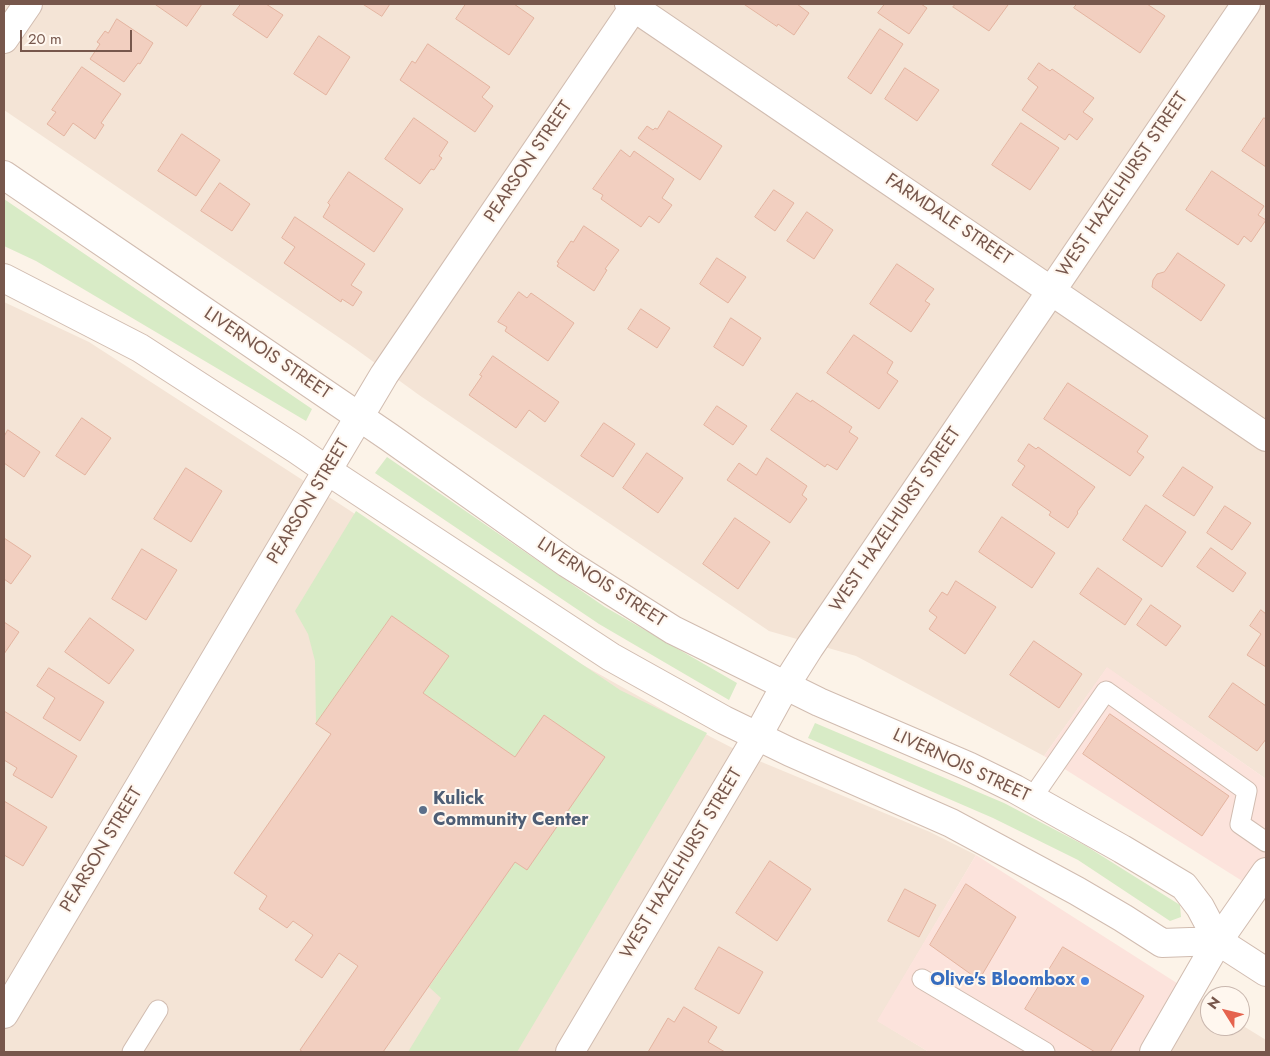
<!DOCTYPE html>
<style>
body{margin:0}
#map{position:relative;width:1270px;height:1056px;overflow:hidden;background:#fcf3e8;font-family:Jost,sans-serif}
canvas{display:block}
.frame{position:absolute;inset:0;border:5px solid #77574c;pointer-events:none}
.north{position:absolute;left:1200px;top:986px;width:50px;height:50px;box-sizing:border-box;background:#fff7ef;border:1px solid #c9b7ae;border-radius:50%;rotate:306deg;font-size:14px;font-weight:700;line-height:20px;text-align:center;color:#77574c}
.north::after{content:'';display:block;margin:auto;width:18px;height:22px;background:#e5634e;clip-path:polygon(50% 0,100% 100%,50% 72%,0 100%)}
.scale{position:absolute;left:20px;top:30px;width:112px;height:22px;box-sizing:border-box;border:2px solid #77574c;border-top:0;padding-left:6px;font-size:15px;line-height:18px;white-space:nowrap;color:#77574c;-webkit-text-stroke:4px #fff7ef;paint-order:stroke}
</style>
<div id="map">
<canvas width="1270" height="1056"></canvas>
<div class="frame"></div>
<div class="north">N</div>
<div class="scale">20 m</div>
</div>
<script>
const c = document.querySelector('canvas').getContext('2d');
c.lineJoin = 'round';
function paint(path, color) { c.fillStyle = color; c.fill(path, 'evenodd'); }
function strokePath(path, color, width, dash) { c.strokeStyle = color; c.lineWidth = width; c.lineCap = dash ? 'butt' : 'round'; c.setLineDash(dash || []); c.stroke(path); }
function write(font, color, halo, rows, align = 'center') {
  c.font = font + ' Jost,sans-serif'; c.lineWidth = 4; c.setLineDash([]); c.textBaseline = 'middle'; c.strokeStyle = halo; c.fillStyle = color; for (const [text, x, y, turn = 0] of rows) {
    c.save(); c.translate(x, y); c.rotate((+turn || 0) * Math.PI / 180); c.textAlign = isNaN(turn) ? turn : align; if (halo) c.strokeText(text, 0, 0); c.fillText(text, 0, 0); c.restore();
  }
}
const residential = new Path2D(`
 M4 4H1266V779L1107 668 1044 756 856 656 769 631 419 395 353 347 4 110Z
 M4 302 89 342 349 510 542 642 711 737 752 758 930 832 976 855 878 1021 929 1052H4Z
 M1194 994 1210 1004V1026H1240V1024L1266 1040V1052H1160Z`);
const commercial = new Path2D(`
 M1107 667 1266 779V896L1044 756Z
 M976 855 1194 994 1160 1052H929L877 1021Z`);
const green = new Path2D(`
 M4 199 312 409 306 421 36 261 4 246Z
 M387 457 605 607 737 683 729 700 599 624 375 473Z
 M356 511 620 690 707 733 517 1052H408L441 998 429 987 515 862 527 870 605 757 544 715 515 757 423 693 449 656 392 616 316 724 315 661 308 634 295 611Z
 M815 723 1004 803 1086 846 1180 905 1181 917 1170 921 1078 860 993 818 808 738Z`);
const building = new Path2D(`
 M155 4H202L187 26Z
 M241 4H266L283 15 267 38 233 15Z
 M363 4H390L382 16Z
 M466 4H514L534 18 509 55 456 19Z
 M744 4H797L809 13 794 35 778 24 777 26Z
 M885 4H921L927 8 909 34 878 13Z
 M956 4H1006L1008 5 989 31 953 7Z
 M1077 4H1147L1165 16 1140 53 1074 8Z
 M117 19 153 43 140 64 138 63 124 82 90 59 100 44 97 42 105 31 108 33Z
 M880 29 903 44 871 94 848 78Z
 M319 36 350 57 326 95 294 74Z
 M428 44 490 87 482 97 493 106 475 132 400 80 412 61 415 63Z
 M1039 63 1050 71 1052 69 1094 98 1083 112 1093 119 1077 140 1069 134 1065 140 1022 110 1038 87 1028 79Z
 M82 67 121 94 101 123 104 125 95 139 73 123 64 136 47 124 56 112 52 110Z
 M905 68 939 90 917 121 885 99Z
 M669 111 722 146 700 180 638 138 647 126 653 130 655 128 657 129Z
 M414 118 448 142 439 156 442 158 434 170 431 169 420 184 385 159Z
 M1264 118 1266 119V167L1242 151Z
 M1021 123 1059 148 1030 190 992 165Z
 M182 134 220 160 196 196 158 171Z
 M621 150 630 157 634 151 674 179 662 198 672 205 659 223 649 216 641 227 601 199 603 195 593 189Z
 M1212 171 1264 206 1258 215 1266 220 1251 242 1244 236 1238 245 1186 210Z
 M349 172 403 209 374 252 323 217 330 205 328 203Z
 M220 183 250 204 232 231 201 211Z
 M774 190 794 203 775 231 755 217Z
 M807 212 833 230 814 259 787 241Z
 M295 217 365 264 351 285 362 292 353 306 342 299 341 302 284 263 295 247 282 238Z
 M584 226 619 250 605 269 607 270 594 291 557 266 559 263 557 262 571 241 573 242Z
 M1178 253 1225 285 1201 321 1152 287 1153 280 1157 274 1164 272Z
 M717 258 746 277 728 303 700 284Z
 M897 264 934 289 925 301 930 304 911 332 870 304Z
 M519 292 527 298 531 293 574 323 548 361 505 331 507 327 498 322Z
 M641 309 670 328 657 348 628 329Z
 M731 318 761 338 743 366 714 347Z
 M854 335 893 362 887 373 898 381 879 409 827 373Z
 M493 356 559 402 545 422 529 410 516 428 469 395 482 376 480 375Z
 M1068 383 1148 436 1137 452 1144 457 1130 476 1044 419Z
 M797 393 811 402 812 400 852 427 849 432 858 438 837 470 827 464 825 467 771 430Z
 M717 406 747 426 733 445 704 425Z
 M82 418 111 438 85 475 56 456Z
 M604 423 635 444 613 477 581 456Z
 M8 430 40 452 24 477 4 463V437Z
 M1029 444 1036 449 1038 447 1095 487 1077 512 1078 513 1068 528 1049 515 1051 512 1012 485 1025 466 1018 461Z
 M647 453 683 478 658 513 623 488Z
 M767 458 807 486 802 495 807 499 790 523 727 480 739 463 756 475Z
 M1183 467 1213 487 1194 516 1163 496Z
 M186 468 222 491 191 542 154 519Z
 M1146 505 1186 532 1162 567 1123 540Z
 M1225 506 1251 523 1232 550 1207 533Z
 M1002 517 1055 553 1032 588 979 552Z
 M735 518 770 542 738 589 703 564Z
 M4 538 31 556 11 584 4 579Z
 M1211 548 1246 573 1233 592 1197 567Z
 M142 549 177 570 146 620 112 599Z
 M1098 568 1142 599 1125 625 1080 594Z
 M956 581 996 607 965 654 929 629 937 617 929 611 942 592 947 595Z
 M1151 605 1181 626 1166 646 1137 625Z
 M1261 610 1266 614V667L1247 655 1261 634 1250 626Z
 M392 616 449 656 423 693 515 757 544 715 605 757 527 870 515 862 383 1052H303L300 1050 358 966 339 953 322 978 295 960 313 935 293 921 287 928 259 909 267 896 234 873 331 734 316 724Z
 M90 618 134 650 109 684 65 652Z
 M4 622 19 632 4 654Z
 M1034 641 1082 674 1059 708 1010 675Z
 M49 668 104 702 80 741 43 718 55 698 37 686Z
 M1233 683 1266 706V739L1257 751 1209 717Z
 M4 711 77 756 52 798 13 775 17 768 4 760Z
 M1110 714 1229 796 1202 836 1083 754Z
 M4 801 47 827 23 866 4 855Z
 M770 861 811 889 777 941 736 913Z
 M966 884 1016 917 979 980 930 945Z
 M905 889 936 905 919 937 888 921Z
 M719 947 763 972 739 1014 695 989Z
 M1063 947 1144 996 1110 1052H1095L1025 1009Z
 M684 1007 717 1027 708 1042 725 1052H648L668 1018 674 1022Z`);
const service = new Path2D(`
 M1032 798 1106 691 1247 791 1240 824 1266 842
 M922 979 1045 1052
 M132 1052 158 1010`);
const minor = new Path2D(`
 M629 4 1266 437
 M4 39 28 4
 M4 1014 384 375 636 4
 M570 1052 757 737 785 686 809 648 1246 4
 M1154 1052 1218 941 1266 872`);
const tertiary = new Path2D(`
 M4 175 389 437 567 563 673 630 819 702 968 766 1015 789 1122 849 1184 886 1200 907 1218 941 1266 972
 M4 278 140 348 296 449 328 471 611 657 724 720 790 752 951 823 1077 891 1123 918 1162 943 1218 941`);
const markers = [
 [423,810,5,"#5c6f8a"],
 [1085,981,5,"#3f7fe0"]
];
const streetNames = [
 ["PEARSON STREET",529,162,-56],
 ["WEST HAZELHURST STREET",1123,185,-56],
 ["FARMDALE STREET",948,220,34],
 ["LIVERNOIS STREET",267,354,34],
 ["PEARSON STREET",309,502,-59],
 ["WEST HAZELHURST STREET",896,520,-56],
 ["LIVERNOIS STREET",601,583,33],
 ["LIVERNOIS STREET",961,766,25],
 ["PEARSON STREET",102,850,-59],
 ["WEST HAZELHURST STREET",682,864,-59]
];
const serviceNames = [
 ["Kulick",433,800],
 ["Community Center",433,821]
];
const shopNames = [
 ["Olive's Bloombox",1075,981]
];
paint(residential, '#f4e4d6');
paint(commercial, '#fce3dc');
paint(green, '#d8ebc6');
paint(building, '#f2cfc0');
strokePath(building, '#e4b4a0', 1);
strokePath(service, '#d1bcb0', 21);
strokePath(minor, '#d1bcb0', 30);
strokePath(tertiary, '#d1bcb0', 30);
strokePath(service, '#fff', 19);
strokePath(minor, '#fff', 28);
strokePath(tertiary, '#fff', 28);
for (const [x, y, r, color] of markers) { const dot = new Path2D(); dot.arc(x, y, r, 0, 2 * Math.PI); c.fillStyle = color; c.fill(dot); strokePath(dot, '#fff7ef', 2); }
write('18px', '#77574c', '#fff7ef', streetNames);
write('bold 18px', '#4e5e75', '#fff7ef', serviceNames, 'left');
write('bold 18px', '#366cbe', '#fff7ef', shopNames, 'right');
</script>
